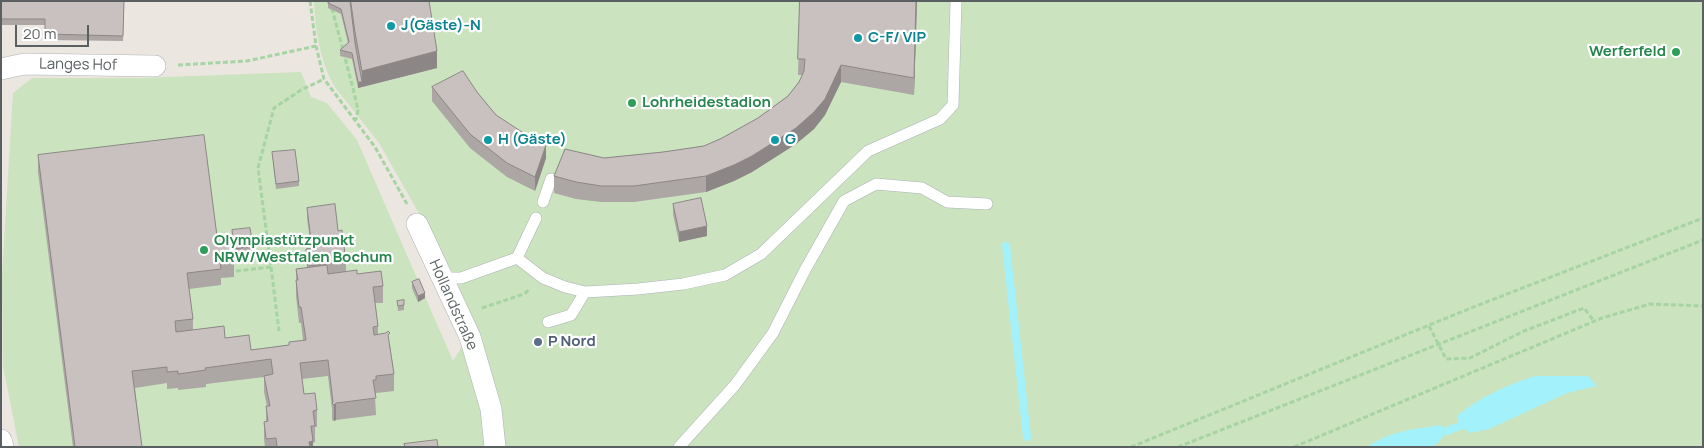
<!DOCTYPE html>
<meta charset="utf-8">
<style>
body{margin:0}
#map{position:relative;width:1704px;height:448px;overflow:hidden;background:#ece6e1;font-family:Manrope,sans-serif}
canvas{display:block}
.frame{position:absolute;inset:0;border:2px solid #5a6062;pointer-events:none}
.scale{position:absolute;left:15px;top:25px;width:74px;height:22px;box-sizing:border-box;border:2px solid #5a6062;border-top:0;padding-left:6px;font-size:15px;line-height:18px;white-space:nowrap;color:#5a6062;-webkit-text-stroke:4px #fff;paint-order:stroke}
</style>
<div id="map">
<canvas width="1704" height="448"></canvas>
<div class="frame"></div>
<div class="scale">20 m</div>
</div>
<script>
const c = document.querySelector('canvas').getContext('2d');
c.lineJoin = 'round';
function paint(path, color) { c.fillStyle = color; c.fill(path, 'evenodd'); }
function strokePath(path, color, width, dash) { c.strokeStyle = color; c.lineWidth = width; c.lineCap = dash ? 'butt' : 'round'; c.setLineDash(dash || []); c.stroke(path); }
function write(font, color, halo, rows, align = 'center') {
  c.font = font + ' Manrope,sans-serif'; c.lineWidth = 4.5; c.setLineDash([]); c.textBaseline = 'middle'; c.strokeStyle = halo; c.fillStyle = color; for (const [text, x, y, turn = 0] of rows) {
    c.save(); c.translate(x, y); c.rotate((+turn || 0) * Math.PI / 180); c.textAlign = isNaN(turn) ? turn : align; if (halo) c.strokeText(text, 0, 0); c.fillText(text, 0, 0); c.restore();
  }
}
const green = new Path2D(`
 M314 1H1703V447H502L476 332 455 277 379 143 334 86C320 61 315 30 314 1Z
 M301 72 311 97 327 103 357 140 453 361 466 340 489 447H19L3 366 2 275 13 93 32 78H139Z`);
const water = new Path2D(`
 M1535 376H1588L1597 386 1567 393 1489 429 1470 433 1460 426 1457 416C1480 397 1507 385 1535 376Z
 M1441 425 1447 431 1439 442 1432 447H1366C1392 431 1412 429 1441 425Z`);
const stream = new Path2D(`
 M1006 246 1027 437
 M1447 431 1460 426`);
const path = new Path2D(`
 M310 1 316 46 324 79 375 147 407 204
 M330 1 353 88 358 110 356 120
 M178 65 247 61 316 46
 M271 267 279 331
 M236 271 271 267 258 168 274 108 301 90 324 79
 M482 308 524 294 529 290
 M1429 326 1446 359 1470 358 1524 331 1584 308 1594 321
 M1131 447 1471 308 1703 218
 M1178 447 1703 240
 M1294 447 1602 318 1650 304 1703 306`);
const service = new Path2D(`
 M543 202 551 179
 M517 258 543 278 565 287 585 292 638 289 683 284 725 275 761 254 868 151 940 119 953 105 956 1
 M443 278H461L517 258 536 218
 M548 322 571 315 585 292
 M679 447 735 385 773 333 805 270 844 201 876 184 922 188 947 202 987 204`);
const minor = new Path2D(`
 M1 69 24 64 155 66
 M417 224 470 337 491 409 495 447
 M1 440 3 447`);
const wall = new Path2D(`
 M1 1H124L123 41 45 40V25H1Z
 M331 1H429L437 68 358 88 352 59 340 56V50L348 43 341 14 328 8V3Z
 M800 1H917L914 95 841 82 825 115 814 129 796 144 752 172 734 181 706 192 634 202H601L576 199 554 193V176L604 158 663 152 704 146 722 138 758 118 788 96 799 82 802 75H798Z
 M432 87 477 92 496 115 546 158 535 191 507 177 470 148 432 101Z
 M272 152 299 181V186L276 189Z
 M38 155 218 244 234 261V277L221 278V285L189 289 193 319V330L225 338 251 350 289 345 303 340 301 323H299L296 296V269L307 268 306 249 311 248 307 218V208L338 231 346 262V271L357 274 383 286V303H375L378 326V334L390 345 394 374V391L376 393V396H375L376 415 336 420 334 421 332 420V409L328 376 302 379 304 394 317 410V427H315V442L313 443V447H265L264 438V422L266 421V406H267L264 392V377L206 384V387L178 390V388L167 389V383L135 388 142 447H73L38 172Z
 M673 204 707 236 679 242 673 214Z
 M232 230 253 246V252L234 254Z
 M412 282 425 298 418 302 412 288Z
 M397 301 404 305V310L398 311Z`);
const shadedWall = new Path2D(`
 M916 1H917L914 95V78Z
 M437 51V68L358 88V82H362V71Z
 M841 65V82L825 115 814 129 796 144 752 172 734 181 706 192V176Z
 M546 145V158L535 191V177Z
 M707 226V236L679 242V232Z
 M425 293V298L418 302V296Z
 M336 403V420L334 421V405Z
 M313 441V447H309V442Z`);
const building = new Path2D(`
 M1 1H124L123 36 45 34V19H1Z
 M331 1H350L355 43 362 82H358L352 53 340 50 349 42 341 9 328 3Z
 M351 1H429L437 51 362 71 355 32Z
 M800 1H916L914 78 841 65 825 99 814 112 796 128 752 156 734 165 706 176 634 186H601L576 182 554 176 565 149 604 158 663 152 704 146 722 138 758 118 788 96 799 82 804 71 805 59H798Z
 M463 71 477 92 496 115 522 132 546 145 535 177 507 163 470 134 432 87Z
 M204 135 218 244 232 241 234 261 220 262 221 269 187 273 193 319 175 321 176 332 224 326 225 338 249 335 251 350 289 345V342L306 340 301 307H299L296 280H298L296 269 327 265 328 274 357 270V274L381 271 383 286 373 287 378 326 373 327 374 335 386 333 388 331 390 333 388 335 394 374 376 376V380H373L376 398 336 403 334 405 332 403 333 402 328 360 300 363 304 394 315 393 317 410 313 411 315 426H311L313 441 309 442 310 447H277L276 438 266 439 264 422 268 421 266 406H270L264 376 273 374 271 359 205 368 206 370 178 374V371L167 372V367L132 371 142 447H75L38 155Z
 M295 150 299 181 276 184 272 152Z
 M701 198 707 226 679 232 673 204Z
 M335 204 338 231 342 230 346 262 308 266 306 249 312 248 307 208Z
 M250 228 253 246 234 249 232 230Z
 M419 279 425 293 418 296 412 282Z
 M404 300V305L398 306 397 301Z
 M437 440 438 447H405L404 444Z`);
const markers = [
 [391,26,5,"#0f9aa8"],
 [858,38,5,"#0f9aa8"],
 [1676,52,5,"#2e9e5b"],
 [632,103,5,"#2e9e5b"],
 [488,140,5,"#0f9aa8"],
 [775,140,5,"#0f9aa8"],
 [204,250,5,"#2e9e5b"],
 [538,342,5,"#5c6f8a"]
];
const cultureNames = [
 ["J(Gäste)-N",401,26],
 ["C-F/ VIP",868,38],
 ["H (Gäste)",498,140],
 ["G",785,140]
];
const leisureNames = [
 ["Werferfeld",1666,52,"right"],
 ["Lohrheidestadion",642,103],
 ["Olympiastützpunkt",214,241],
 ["NRW/Westfalen Bochum",214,258]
];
const streetNames = [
 ["Langes Hof",78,65,1],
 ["Hollandstraße",453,305,66]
];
const serviceNames = [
 ["P Nord",548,342]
];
paint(green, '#cbe3bf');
paint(water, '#a3f2fb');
strokePath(stream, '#a3f2fb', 8);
strokePath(service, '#adb2b4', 12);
strokePath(minor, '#adb2b4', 22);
strokePath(path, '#a6d4a2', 3, [5, 2.5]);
strokePath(service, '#fff', 11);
strokePath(minor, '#fff', 21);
paint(wall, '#aca6a4');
paint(shadedWall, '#8c8786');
paint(building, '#c8c1bf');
strokePath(building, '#8c8786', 1);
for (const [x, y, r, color] of markers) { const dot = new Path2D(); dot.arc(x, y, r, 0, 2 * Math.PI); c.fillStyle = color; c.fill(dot); strokePath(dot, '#fff', 2); }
write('bold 15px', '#0d838f', '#fff', cultureNames, 'left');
write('bold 15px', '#27864d', '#fff', leisureNames, 'left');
write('15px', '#5a6062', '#fff', streetNames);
write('bold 15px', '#4e5e75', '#fff', serviceNames, 'left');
</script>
